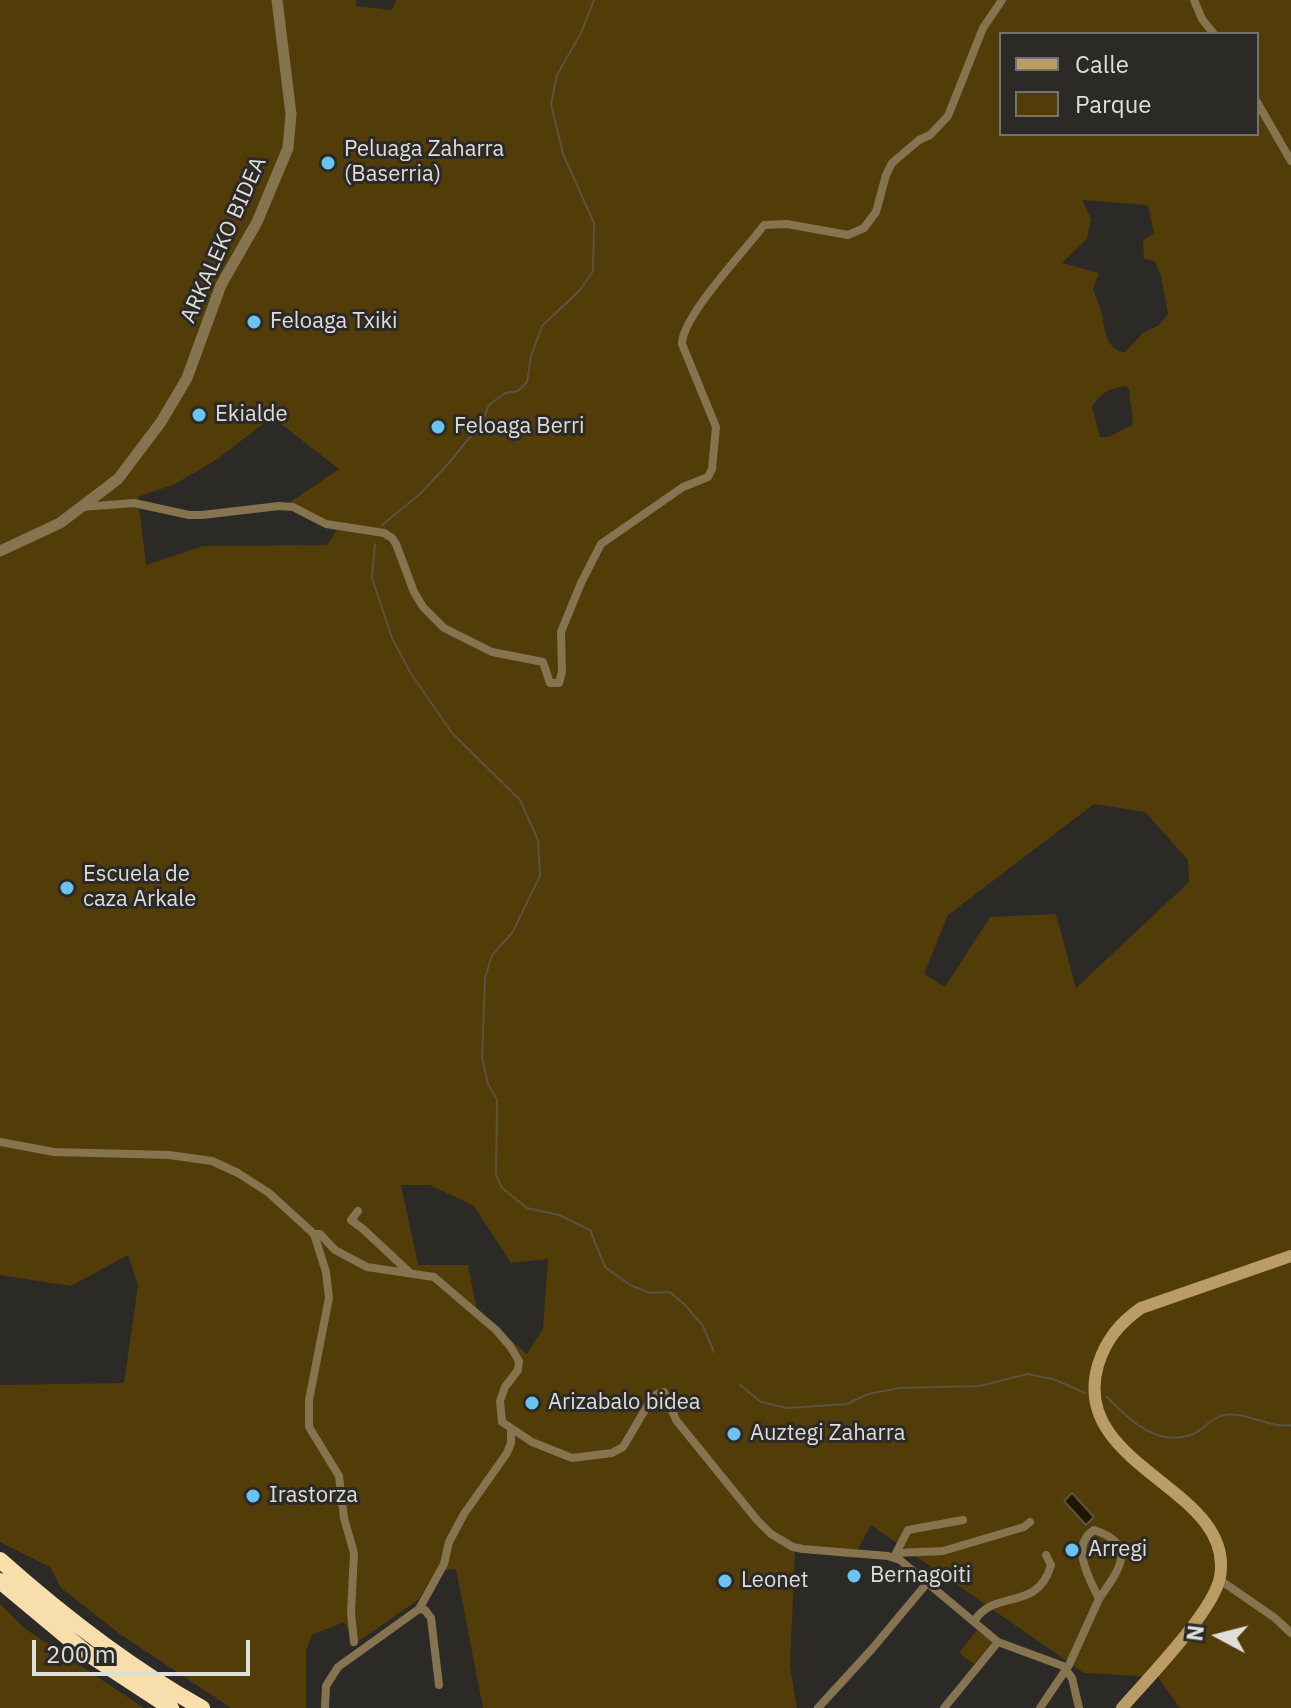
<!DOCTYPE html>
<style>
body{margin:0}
#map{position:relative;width:1291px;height:1708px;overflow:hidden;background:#2c2a27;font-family:"IBM Plex Sans",sans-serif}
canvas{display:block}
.legend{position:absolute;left:999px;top:32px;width:260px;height:104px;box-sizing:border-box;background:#2c2a27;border:2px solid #747270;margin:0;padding:10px 14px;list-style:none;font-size:24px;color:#dfdedd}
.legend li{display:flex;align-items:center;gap:16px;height:40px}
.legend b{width:40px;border:2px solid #747270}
.north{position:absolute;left:1179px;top:1596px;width:80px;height:80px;-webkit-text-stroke:6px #2c2a27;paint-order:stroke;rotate:277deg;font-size:22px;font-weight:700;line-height:32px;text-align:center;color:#dfdedd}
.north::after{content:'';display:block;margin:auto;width:28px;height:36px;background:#dfdedd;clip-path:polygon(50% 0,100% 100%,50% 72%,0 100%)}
.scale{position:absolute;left:32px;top:1640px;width:218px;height:36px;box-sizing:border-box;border:4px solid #dfdedd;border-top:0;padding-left:10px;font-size:24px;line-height:28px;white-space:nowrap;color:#dfdedd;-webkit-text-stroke:6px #2c2a27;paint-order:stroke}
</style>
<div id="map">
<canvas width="1291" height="1708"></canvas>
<ul class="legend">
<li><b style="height:10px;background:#ba9d64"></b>Calle</li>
<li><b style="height:22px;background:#523c07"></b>Parque</li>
</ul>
<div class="north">N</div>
<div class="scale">200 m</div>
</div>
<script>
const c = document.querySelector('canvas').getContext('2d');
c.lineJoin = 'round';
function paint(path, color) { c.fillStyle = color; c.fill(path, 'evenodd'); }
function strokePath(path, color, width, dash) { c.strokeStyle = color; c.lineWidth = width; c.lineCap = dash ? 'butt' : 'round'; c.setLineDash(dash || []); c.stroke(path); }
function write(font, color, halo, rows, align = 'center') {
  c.font = font + ' "IBM Plex Sans",sans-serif'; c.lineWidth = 6; c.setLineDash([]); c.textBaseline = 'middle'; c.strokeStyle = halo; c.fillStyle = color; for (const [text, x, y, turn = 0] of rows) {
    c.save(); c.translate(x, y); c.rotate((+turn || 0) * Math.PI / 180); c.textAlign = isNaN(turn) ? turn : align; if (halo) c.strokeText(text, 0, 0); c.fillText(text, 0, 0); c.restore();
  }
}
const green = new Path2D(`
 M0 0H356V6L392 10 396 0H1291V1708H1180L1158 1677 1084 1673 871 1525 853 1558 795 1551 790 1666 797 1708H483L456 1569 436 1571 418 1600 356 1643 344 1622 312 1635 306 1651V1708H231L120 1634 61 1588 50 1567 0 1542V1385L124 1383 138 1285 128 1255 71 1286 0 1275ZM1001 34H1257V134H1001ZM1082 200 1148 205 1154 233 1143 240 1144 259 1155 261 1161 276 1168 314 1159 325 1143 333 1124 353C1105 346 1106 333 1102 315 1100 306 1096 298 1093 289L1099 273 1062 263 1087 239 1091 219ZM1125 386 1130 390C1128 403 1135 412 1132 425L1108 437H1100L1092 407C1100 393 1110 388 1125 386ZM272 417 339 469 286 505 338 528 327 545 203 546 146 565 138 497 175 484 216 460ZM1094 804 1145 812 1188 860 1189 882 1076 988 1056 914 990 917 945 987 924 974 948 915ZM401 1185H430L474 1206 511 1263 548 1259 543 1328 527 1354 477 1311 468 1265H418Z
 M0 1604 24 1628 144 1708H0Z
 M977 1630 993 1642 974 1664 959 1653Z`);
const water = new Path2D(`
 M1072 1493 1094 1517 1086 1525 1064 1501Z`);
const stream = new Path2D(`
 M382 525 420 494 448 464 482 422 489 405 505 393 518 391 527 382 531 356 542 326 580 290 593 271 594 223 563 154 551 104 557 75 581 33 594 0
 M375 544 372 578 392 638 410 672 452 733 520 800 538 840 540 876 512 933 492 955 485 978 482 1058 488 1084 497 1100 496 1175 502 1188 527 1208 559 1215 590 1230 605 1267 630 1285 650 1293 670 1292 685 1305 703 1326 714 1352
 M740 1385 761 1402 787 1408 847 1404 868 1394 899 1388 980 1386 1027 1374 1053 1379 1085 1393
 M1107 1397C1129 1420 1158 1448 1193 1434 1205 1429 1210 1418 1224 1415 1247 1411 1269 1429 1291 1425`);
const minor = new Path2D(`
 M1194 0 1202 19 1214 34
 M1257 102 1291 161
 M82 507 134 503 189 515H202L279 506 293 507 326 524 384 533 392 538 396 544 414 592 423 607 444 628 492 652 543 662 550 683H559L562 672 561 632 581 583 601 544 683 487 708 477 712 469 716 427 682 344C682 316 745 251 764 225L787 224 848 235 864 228 876 212 886 175 892 163 919 140 930 135 948 116 983 28 1002 0
 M0 1142 54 1152 169 1155 212 1161 238 1173 269 1193 314 1234 326 1272 329 1298 309 1400V1427L339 1476 344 1518 354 1553 351 1613 354 1642
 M358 1211 351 1220 363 1229 409 1272
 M314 1234H320L335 1250 367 1267 434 1277 496 1330 510 1346 519 1361 518 1370 505 1387 500 1401 502 1422 532 1442 572 1458 612 1453 623 1447 649 1403 657 1394 664 1392 676 1420 757 1520 771 1534 793 1547 803 1549 888 1556 900 1560 998 1642 1063 1666 1072 1678 1079 1708
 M896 1553 908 1530 963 1520
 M895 1557 896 1553 943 1551 1024 1527 1030 1522
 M1220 1580 1275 1618 1291 1633
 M419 1609 425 1610 431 1618 439 1685
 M975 1620C995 1589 1038 1612 1051 1565L1046 1555
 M325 1708 326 1686 338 1667 419 1609 444 1564 449 1542 464 1514 507 1453 511 1443V1431
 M818 1708 872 1649 928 1582
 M944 1708 998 1642
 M1040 1708 1069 1665 1099 1599C1090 1579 1069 1546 1094 1530 1140 1545 1118 1571 1099 1599`);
const tertiary = new Path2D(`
 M0 551 60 523 118 479 161 422 187 378 221 285 257 222 288 148 291 114 277 0`);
const secondary = new Path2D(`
 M1122 1708C1147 1679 1214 1611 1220 1577 1236 1487 1068 1468 1098 1365 1106 1339 1120 1323 1141 1308L1291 1256`);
const motorway = new Path2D(`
 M0 1560C63 1616 128 1667 202 1708
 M0 1581 84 1651 171 1708`);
const markers = [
 [328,163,8,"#6bc3f2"],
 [254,322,8,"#6bc3f2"],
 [199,415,8,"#6bc3f2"],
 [438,427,8,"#6bc3f2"],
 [67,888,8,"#6bc3f2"],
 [532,1403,8,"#6bc3f2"],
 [734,1434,8,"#6bc3f2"],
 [253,1496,8,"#6bc3f2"],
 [1072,1550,8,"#6bc3f2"],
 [854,1576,8,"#6bc3f2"],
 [725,1581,8,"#6bc3f2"]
];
const poiNames = [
 ["Peluaga Zaharra",344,150],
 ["(Baserria)",344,175],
 ["Feloaga Txiki",270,322],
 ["Ekialde",215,415],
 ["Feloaga Berri",454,427],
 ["Escuela de",83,875],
 ["caza Arkale",83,900],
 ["Arizabalo bidea",548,1403],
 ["Auztegi Zaharra",750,1434],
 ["Irastorza",269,1496],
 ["Arregi",1088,1550],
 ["Bernagoiti",870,1576],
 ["Leonet",741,1581]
];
const streetNames = [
 ["ARKALEKO BIDEA",224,240,-66]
];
paint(green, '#523c07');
paint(water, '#231600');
strokePath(water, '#5b5242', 2);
strokePath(stream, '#5b5242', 2);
strokePath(minor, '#867451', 8);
strokePath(tertiary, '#867451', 11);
strokePath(secondary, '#ba9d64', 12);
strokePath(motorway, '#f8deaa', 16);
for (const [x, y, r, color] of markers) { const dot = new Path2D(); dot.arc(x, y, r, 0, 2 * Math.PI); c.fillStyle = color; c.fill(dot); strokePath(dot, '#2c2a27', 3); }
write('22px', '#dfdedd', '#2c2a27', poiNames, 'left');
write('22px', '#dfdedd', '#2c2a27', streetNames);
</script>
